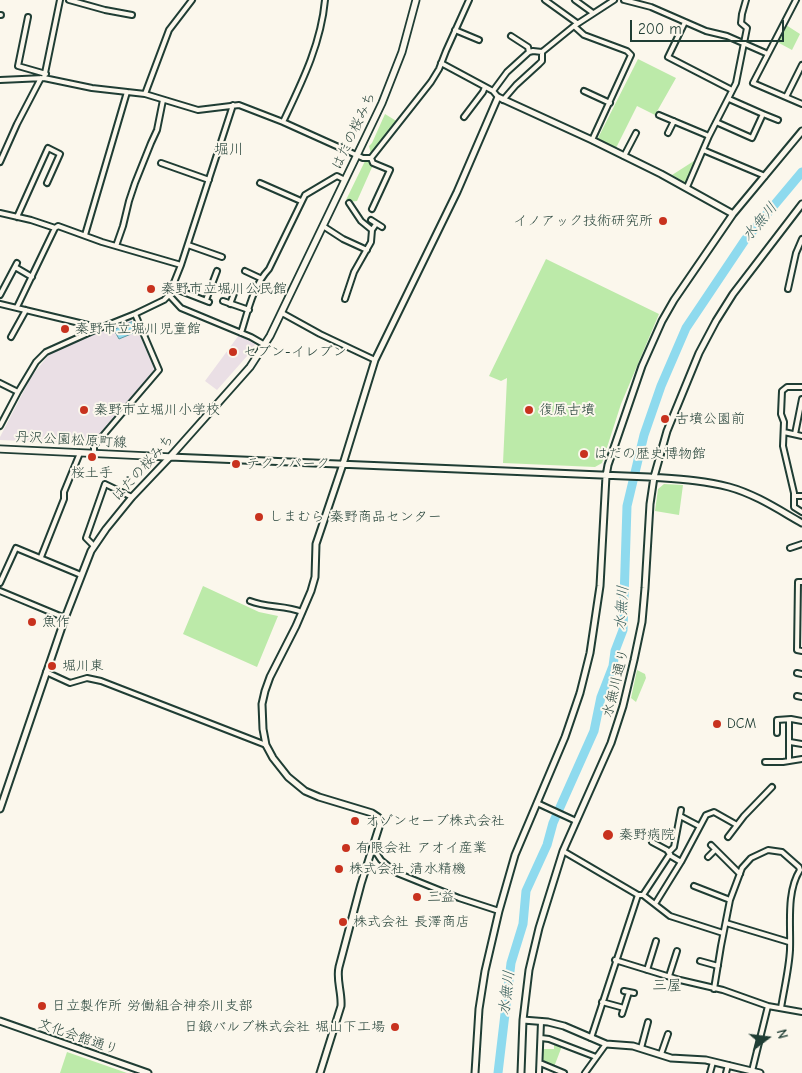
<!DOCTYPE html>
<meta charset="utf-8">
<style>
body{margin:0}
#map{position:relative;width:802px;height:1073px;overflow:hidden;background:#fbf7ec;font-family:"Comic Neue",sans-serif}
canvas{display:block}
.north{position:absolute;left:742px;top:1013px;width:50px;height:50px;-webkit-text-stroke:4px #fbf7ec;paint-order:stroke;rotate:75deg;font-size:14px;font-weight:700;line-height:20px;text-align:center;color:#1f3d34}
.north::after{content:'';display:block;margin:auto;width:18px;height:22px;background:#1f3d34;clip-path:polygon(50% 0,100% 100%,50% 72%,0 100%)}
.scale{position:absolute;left:630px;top:20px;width:154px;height:22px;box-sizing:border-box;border:2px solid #1f3d34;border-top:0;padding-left:6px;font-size:15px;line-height:18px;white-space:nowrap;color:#1f3d34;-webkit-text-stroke:4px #fbf7ec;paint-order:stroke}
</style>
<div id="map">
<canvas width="802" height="1073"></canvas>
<div class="north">N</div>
<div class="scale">200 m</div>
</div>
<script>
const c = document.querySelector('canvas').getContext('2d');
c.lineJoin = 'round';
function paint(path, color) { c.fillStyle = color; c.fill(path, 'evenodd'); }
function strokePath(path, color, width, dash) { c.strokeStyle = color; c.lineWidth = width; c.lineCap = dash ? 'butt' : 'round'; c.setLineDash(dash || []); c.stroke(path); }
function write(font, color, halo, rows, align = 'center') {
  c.font = font + ' "Comic Neue","Klee One",sans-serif'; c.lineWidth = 4; c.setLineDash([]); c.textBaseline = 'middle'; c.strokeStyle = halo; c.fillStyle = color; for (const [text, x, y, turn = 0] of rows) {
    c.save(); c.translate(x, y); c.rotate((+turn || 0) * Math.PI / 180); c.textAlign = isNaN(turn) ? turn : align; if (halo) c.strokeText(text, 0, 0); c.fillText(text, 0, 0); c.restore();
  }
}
const built = new Path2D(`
 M131 320 135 324 156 372 93 444 0 440V437L31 377 51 352Z
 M239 335 256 343 248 355 217 390 205 381Z`);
const green = new Path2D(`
 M786 25 800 34 792 50 779 43 778 40Z
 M638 59 676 78 655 115 637 106 616 148 598 140V138Z
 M385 114 398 122 371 154 369 146 372 143Z
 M697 159 687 182H685L672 175Z
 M365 161 371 162 373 165 357 201 349 202 346 200Z
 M546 259 659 314 621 404 602 463 595 467 503 463 507 378 501 381 489 376Z
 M664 484 683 485 679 515 655 511 658 489Z
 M203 586 259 612 278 616 257 667 183 634Z
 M637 670 645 674 646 678 636 702 631 698Z
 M554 1043 562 1046 554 1067 543 1062V1049H554Z
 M67 1052 127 1073H60Z`);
const water = new Path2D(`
 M132 322 136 332 119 339 114 330Z`);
const river = new Path2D(`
 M498 1073 511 963 523 924 526 891 547 845 553 823 594 731 601 697 613 666 615 651 623 630 627 506 644 435 661 386 686 328 745 240 802 172`);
const minor = new Path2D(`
 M69 0 105 10 132 15
 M545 0 577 23
 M575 0 593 13
 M624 0 651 7 706 31 727 36 768 54
 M796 0 753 83 802 104
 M0 15H1
 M28 17 18 66 46 74
 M685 22 668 57 732 90
 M574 26 584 35 627 51 631 55 592 140
 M455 30 479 40
 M511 36 528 47 529 52
 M441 63 493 91 498 97
 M44 78 60 0
 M0 80 44 78 92 88 145 94 198 110 239 105 283 122 363 158H371L431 82 439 69 446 51 469 0
 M493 91 507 72 529 52 533 51 542 52
 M584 91 610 103
 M145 94 169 30 192 0
 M786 97 802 65
 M503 100 516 85 539 64 542 61V52L574 26 614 0
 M763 114 778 120
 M659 115 709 136
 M464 117 483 92 485 87
 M283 122C302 82 321 44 325 0
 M716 122 752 138 763 114 729 99
 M668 133 674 121
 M703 150 765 176
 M624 156 636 133
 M371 158 373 163 390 170 372 209
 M0 162 17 124 41 78
 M161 163 209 180
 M260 183 301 201
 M687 187 709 136 736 83 747 28 741 23 742 14 746 0
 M349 203 361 221 372 230
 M0 213 31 220 55 228 58 226 102 242 181 265
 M17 217 48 148 60 154 47 183
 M371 220 382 227
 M323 226 343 239 367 250
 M85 235 127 92
 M188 245 222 257
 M116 246 123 226 129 201 135 183 151 143 157 130 163 100
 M15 267 32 277
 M245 271 260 278
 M173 288 209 302
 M788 289 796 253 802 239
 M0 295 17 263
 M169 295 181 308 251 337 265 345
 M345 299 354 272 371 242 372 230 376 224
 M206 300 217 271
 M223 301 249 310
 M0 304 88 325 95 330
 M230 304 235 291
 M17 307 55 228
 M282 313 320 334 375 360
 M241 333C248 311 253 286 269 269L305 195 337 176 345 180
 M11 337 26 310
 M0 383 18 392
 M802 387H787L782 391 781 414 784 422 783 446 794 493V507L802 512
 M0 426 18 392 36 362 46 352 95 330 135 314 164 300 169 295 181 265 233 105
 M784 432 802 436
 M795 434 802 399
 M94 453V446L159 370 135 314
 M794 496H802
 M94 546 86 538 105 484 132 497
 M790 548 802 544
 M41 557 64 499V492L80 453
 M802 582H798L797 650 802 651
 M0 583 16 548 81 575
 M0 591 65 618
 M250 601C267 608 285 605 302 612
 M46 672 70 683 87 678 101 681 266 745
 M797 673 802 674
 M797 696 802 697
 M789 720V761
 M777 733V720L791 719 802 721
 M790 742 802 744
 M765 762H783L802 759
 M537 803 576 821
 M680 816 699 826
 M728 837 744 816 772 787
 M652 842 667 850 671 856 681 862
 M711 845 740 874
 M373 848 381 860 397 873 459 898 499 911
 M563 851 638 895H643L670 916 723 933
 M669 852 674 847 681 810
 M708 857 715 850
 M694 886 730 900
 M643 895 670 854
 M655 904 681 862 706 815 714 812 737 825
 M726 923 789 942
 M615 960 680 980 723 990 768 1006 802 1012
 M700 961 718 966
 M647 970 656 941
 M669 976 677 951
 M714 989 721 946 730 900 742 868 751 858 768 850 782 852 799 867 800 870C786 892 791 925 790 950 789 969 784 989 781 1008
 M624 991 634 993
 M602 1002 624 1008
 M622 1014 629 992
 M541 1038 549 1039 596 1057
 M591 1038 638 895
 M641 1048 648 1022
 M661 1054 668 1034
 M540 1063 564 1073
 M752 1071 768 1006
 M539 1073 541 1022
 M585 1073 606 1044
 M710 1073 713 1062
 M726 1073 728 1065`);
const tertiary = new Path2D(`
 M0 809 65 618 91 551 106 529 132 497 170 457 649 477C676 479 703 480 729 487 755 494 779 510 802 523
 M523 1020 548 1022 564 1026 606 1044 633 1046 671 1058 706 1060 760 1073
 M0 1021 148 1073
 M320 1073 341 1006C342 992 336 980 339 967L361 884 380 824 378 817 372 813 319 797 305 791 288 777 273 758 266 745 263 729 262 704 265 691 270 677 296 626 311 591 315 577 316 544 343 464 375 360 457 192 498 97 592 140 661 174 733 214
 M475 1073 479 1009 485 971 499 911 515 855 565 737 580 693 590 653 600 586 606 476 608 465 642 366 662 321 674 300 733 214 802 131
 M521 1073 523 1020 529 970 539 928 563 851 611 743 623 706 634 660 642 622 645 588 650 504 654 477 667 431 699 353 716 321 733 294 802 204`);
const secondary = new Path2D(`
 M0 449 170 457 250 367 270 336 382 103 402 52 416 0`);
const markers = [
 [663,221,5,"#c8321e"],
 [151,289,5,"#c8321e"],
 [65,329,5,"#c8321e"],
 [233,352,5,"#c8321e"],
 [84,410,5,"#c8321e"],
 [529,410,5,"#c8321e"],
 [665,419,5,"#c8321e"],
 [584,454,5,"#c8321e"],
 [92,457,5,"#c8321e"],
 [236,464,5,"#c8321e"],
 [259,517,5,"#c8321e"],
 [32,622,5,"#c8321e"],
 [52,666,5,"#c8321e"],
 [717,724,5,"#c8321e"],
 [355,821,5,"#c8321e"],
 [608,835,6,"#c8321e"],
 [346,848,5,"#c8321e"],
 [339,869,5,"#c8321e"],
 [417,897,5,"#c8321e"],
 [343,922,5,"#c8321e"],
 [42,1006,5,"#c8321e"],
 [395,1027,5,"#c8321e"]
];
const streetNames = [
 ["はだの桜みち",354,131,-65],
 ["丹沢公園松原町線",71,440,3],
 ["はだの桜みち",143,468,-48],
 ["水無川通り",616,683,-76],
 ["文化会館通り",78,1037,19]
];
const poiNames = [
 ["イノアック技術研究所",653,221,"right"],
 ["秦野市立堀川公民館",161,289],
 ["秦野市立堀川児童館",75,329],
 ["セブン-イレブン",243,352],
 ["秦野市立堀川小学校",94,410],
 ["復原古墳",539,410],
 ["古墳公園前",675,419],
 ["はだの歴史博物館",594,454],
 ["テクノパーク",246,464],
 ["桜土手",92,473,"center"],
 ["しまむら 秦野商品センター",269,517],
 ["魚作",42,622],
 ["堀川東",62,666],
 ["DCM",727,724],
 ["オゾンセーブ株式会社",365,821],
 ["秦野病院",619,835],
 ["有限会社 アオイ産業",356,848],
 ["株式会社 清水精機",349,869],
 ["三益",427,897],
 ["株式会社 長澤商店",353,922],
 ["日立製作所 労働組合神奈川支部",52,1006],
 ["日鍛バルブ株式会社 堀山下工場",385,1027,"right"]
];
const neighbourhoodNames = [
 ["堀川",229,150],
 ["三屋",667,986]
];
const waterNames = [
 ["水無川",760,222,-50],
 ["水無川",622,608,-86],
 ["水無川",507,993,-83]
];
paint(built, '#eadfe5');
paint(green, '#bceaa9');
paint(water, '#8edaee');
strokePath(water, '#629ba4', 1);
strokePath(river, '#8edaee', 9);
strokePath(minor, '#1f3d34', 8);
strokePath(tertiary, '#1f3d34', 9);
strokePath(secondary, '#1f3d34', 9);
strokePath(minor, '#fbf7ec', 4);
strokePath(tertiary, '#fbf7ec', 5);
strokePath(secondary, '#fbf7ec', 5.5);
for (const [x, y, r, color] of markers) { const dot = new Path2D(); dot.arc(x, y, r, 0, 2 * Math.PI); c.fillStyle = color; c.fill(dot); strokePath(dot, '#fbf7ec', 2); }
write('14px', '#1f3d34', '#fbf7ec', streetNames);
write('14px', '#1f3d34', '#fbf7ec', poiNames, 'left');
write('15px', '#1f3d34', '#fbf7ec', neighbourhoodNames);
write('italic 15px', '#355c59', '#fbf7ec', waterNames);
</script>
